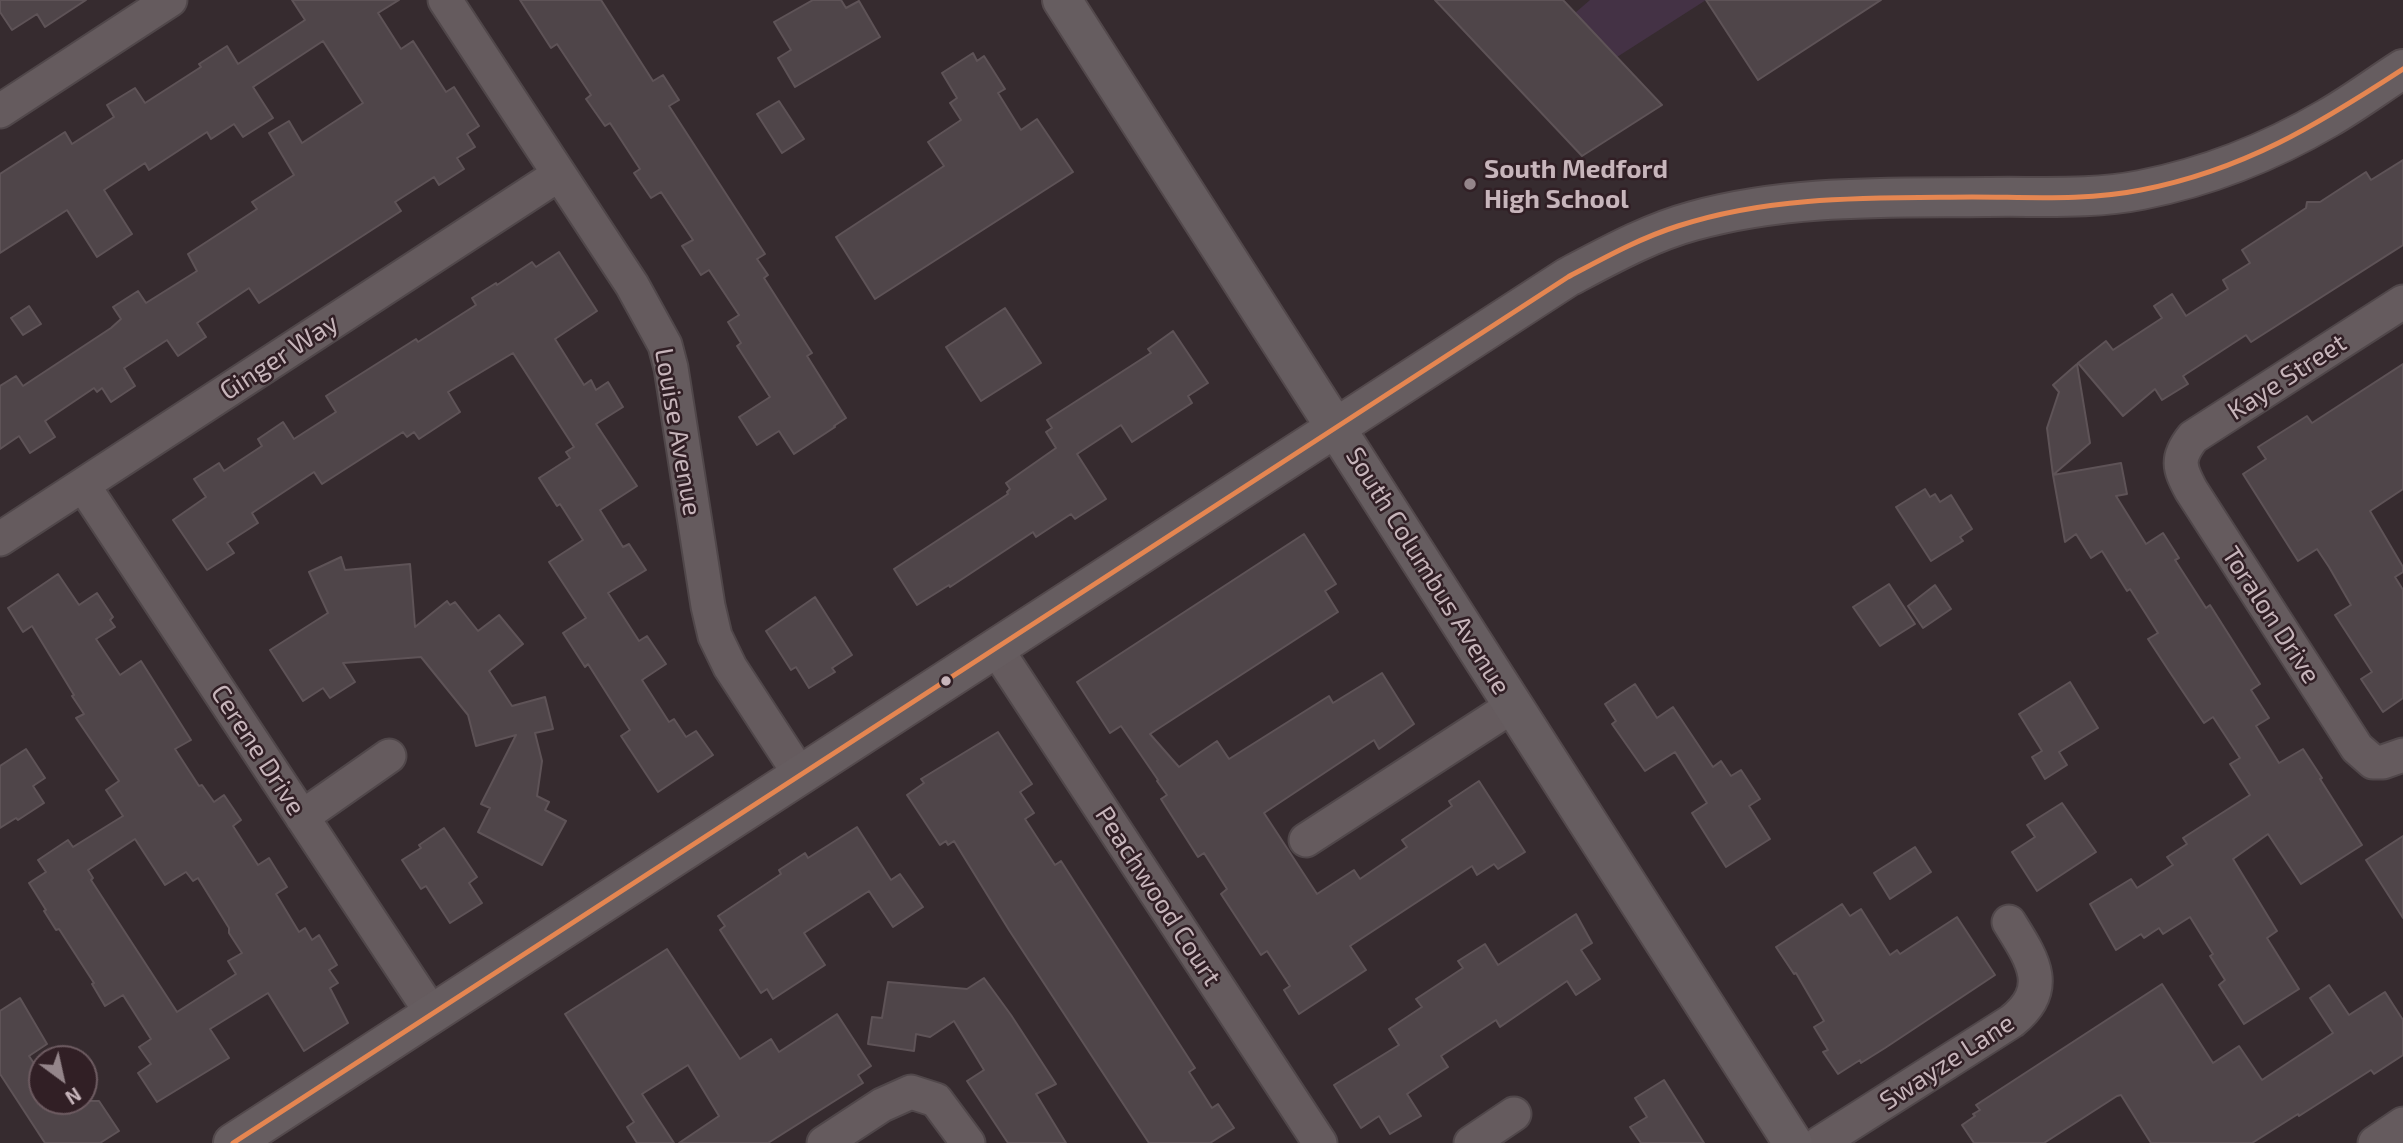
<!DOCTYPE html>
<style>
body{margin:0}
#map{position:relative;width:2403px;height:1143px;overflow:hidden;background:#362b2f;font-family:"Exo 2",sans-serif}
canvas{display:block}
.north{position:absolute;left:28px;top:1045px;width:70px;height:70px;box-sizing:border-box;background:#311f25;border:2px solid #6d5b61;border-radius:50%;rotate:147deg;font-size:19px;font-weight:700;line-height:28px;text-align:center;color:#c7b5bb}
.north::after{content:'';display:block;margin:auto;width:24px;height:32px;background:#94858a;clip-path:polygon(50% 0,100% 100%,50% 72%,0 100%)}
</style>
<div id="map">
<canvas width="2403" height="1143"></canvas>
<div class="north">N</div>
</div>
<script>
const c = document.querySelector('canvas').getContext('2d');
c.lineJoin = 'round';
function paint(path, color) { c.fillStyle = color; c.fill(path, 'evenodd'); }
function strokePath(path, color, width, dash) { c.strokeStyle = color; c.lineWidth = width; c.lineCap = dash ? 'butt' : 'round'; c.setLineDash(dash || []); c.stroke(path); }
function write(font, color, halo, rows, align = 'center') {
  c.font = font + ' "Exo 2",sans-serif'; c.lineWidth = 5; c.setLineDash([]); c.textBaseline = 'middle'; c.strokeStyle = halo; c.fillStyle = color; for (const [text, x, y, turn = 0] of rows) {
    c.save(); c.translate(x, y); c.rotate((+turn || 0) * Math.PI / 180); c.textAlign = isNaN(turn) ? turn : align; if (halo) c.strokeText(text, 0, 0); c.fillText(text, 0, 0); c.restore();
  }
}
const green = new Path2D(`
 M1590 0H1706L1617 57 1575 13Z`);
const building = new Path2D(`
 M0 0H86L45 27 37 14 12 30 0 12Z
 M292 0H399L378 13 401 49 413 41 446 92 454 87 479 126 467 134 475 147 457 158 464 169 439 185 434 177 395 202 401 211 259 303 249 288 197 323 206 337 178 356 167 340 124 368 135 386 111 402 102 388 97 392 94 388 45 421 55 437 30 453 19 436 0 449V386L16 376 23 386 111 328 121 319 113 307 138 291 146 303 197 271 188 254 257 209 252 202 294 175 269 133 289 121 302 143 363 103 323 41 253 87 273 118 243 137 234 124 211 139 207 132 149 170 145 163 104 190 132 234 97 257 67 210 0 253V174L65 132 72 144 114 117 107 105 135 88 145 103 201 67 199 64 227 46 238 64 305 20Z
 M520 0H601L653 81 663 75 679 100 669 106 765 254 757 259 768 275 764 278 812 353 807 356 846 418 834 426 835 427 794 454 779 431 757 445 739 417 770 397 737 346 741 343 728 322 739 315 709 270 701 275 682 246 693 240 661 192 651 198 634 173 640 169 610 123 605 126 586 99 591 95 557 44 551 48Z
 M813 0H841L846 8 859 1 880 37 795 87 778 58 791 50 774 22Z
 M1435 0H1563L1662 105 1582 156Z
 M1706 0H1881L1758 80Z
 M973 53 977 61 984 56 1005 89 998 93 1021 130 1037 119 1073 172 875 299 836 237 944 166 928 142 961 120 950 103 957 98 942 73Z
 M779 101 804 139 782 153 757 114Z
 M2403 160V245L2251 342 2246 335 2183 376 2188 384 2162 400 2155 389 2123 416 2078 363 2106 341 2113 350 2162 318 2154 306 2172 294 2186 316 2228 289 2223 280 2250 263 2242 250 2306 208 2307 202H2320L2366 172 2371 180Z
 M559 252 597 311 555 339 584 385 591 380 596 390 608 382 623 407 596 424 637 486 600 510 623 547 629 544 646 570 608 593 639 641 647 636 666 664 642 680 669 722 674 719 686 737 696 731 713 755 658 792 621 736 630 730 588 664 585 667 563 633 586 618 549 562 583 540 560 504 557 506 539 478 570 458 566 452 574 447 513 353 448 392 460 412 419 439 414 432 407 437 403 432 322 484 314 472 252 513 258 523 227 543 234 553 207 570 173 520 206 497 194 479 219 463 224 471 262 446 258 439 283 422 294 439 336 412 326 396 416 339 418 342 476 305 472 298 496 283 497 285 532 262 536 267Z
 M29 306 41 324 23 335 11 318Z
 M1005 308 1041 363 981 401 946 347Z
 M1173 331 1208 383 1188 396 1192 403 1132 442 1121 425 1077 454 1106 499 1075 519 1071 514 1036 537 1033 532 950 587 949 585 917 605 894 569 1008 494 1007 492 1010 489 1006 483 1056 448 1046 432 1052 428 1047 420 1151 353 1148 349Z
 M2077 364 2090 443 2053 475 2047 428 2059 392 2053 385Z
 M2403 364V489L2370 511 2403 567V572L2395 577 2403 590V698L2383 712 2361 679 2372 672 2335 615 2351 605 2329 567 2317 549 2298 561 2243 474 2266 459 2258 447 2307 416 2312 423Z
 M2121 463 2127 494 2116 496 2146 544 2163 533 2179 558 2175 560 2206 608 2210 605 2260 684 2251 690 2269 718 2256 726 2279 763 2303 749 2322 778 2320 779 2362 845 2301 884 2268 834 2233 859 2277 931 2267 938 2299 989 2244 1024 2219 985 2225 980 2210 956 2213 954 2190 917 2163 934 2159 928 2144 938 2141 934 2116 950 2090 904 2131 879 2137 888 2173 865 2167 857 2187 844 2183 838 2250 795 2230 764 2240 758 2213 717 2204 723 2169 671 2148 639 2158 633 2130 589 2127 591 2102 551 2091 558 2076 534 2065 542 2053 475Z
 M1925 489 1930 497 1935 494 1940 502 1951 495 1972 529 1960 537 1963 541 1931 561 1896 507Z
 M1304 534 1336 584 1325 591 1338 612 1150 734 1179 767 1217 741 1229 759 1329 696 1333 703 1382 673 1414 724 1379 749 1374 740 1264 813 1317 894 1354 870 1360 879 1407 847 1402 840 1452 806 1449 801 1479 781 1525 852 1498 869 1494 864 1477 875 1472 866 1350 946 1366 970 1299 1014 1284 990 1290 986 1267 951 1261 955 1221 894 1227 889 1204 853 1198 857 1161 799 1167 795 1157 781 1158 780 1121 726 1110 733 1077 682Z
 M341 557 345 570 410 564 415 627 447 601 450 605 455 602 478 631 499 615 523 644 489 671 512 706 545 697 553 729 535 733 542 761 537 796 549 802 545 810 566 821 542 865 478 832 490 808 481 804 516 735 476 746 468 715 421 657 343 663 355 682 330 698 323 688 303 701 270 650 328 613 309 572Z
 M58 574 79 605 97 593 113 617 110 620 115 627 96 639 120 675 141 661 191 740 175 749 199 786 202 785 214 802 224 795 241 820 233 826 258 865 269 858 287 887 276 894 299 932 305 928 312 940 319 935 337 965 329 970 338 983 330 988 348 1023 304 1051 268 993 210 1029 229 1058 157 1102 138 1073 151 1064 139 1047 151 1039 123 995 105 1006 92 984 94 983 59 929 56 930 44 911 46 910 29 883 46 872 38 860 68 840 73 847 123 816 106 790 119 781 76 718 84 714 72 696 74 695 32 626 23 632 8 608ZM135 839 165 885 186 872 193 881 198 878 229 928V933L242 953 228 961 236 974 177 1012 91 880 93 878 88 870Z
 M1889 584 1915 624 1880 646 1853 607Z
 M1935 585 1951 609 1923 628 1908 606Z
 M815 597 852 655 832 668 835 672 809 688 796 667 791 670 766 631Z
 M2070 682 2098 728 2059 752 2067 765 2045 779 2032 757 2042 751 2019 714Z
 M1635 684 1657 718 1673 707 1713 767 1721 761 1731 776 1741 770 1760 799 1749 806 1770 839 1726 867 1692 813 1707 803 1675 752 1645 771 1612 724 1616 721 1605 704Z
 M998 732 1032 784 1020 792 1034 813 1025 819 1055 865 1061 861 1077 886 1195 1068 1189 1072 1212 1108 1218 1104 1234 1128 1210 1143H1149L1009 930 954 841 948 845 946 841 940 845 907 795 924 783 921 779Z
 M26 749 45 778 33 786 44 803 18 820 16 818 0 828V766Z
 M2062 803 2096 852 2037 891 2012 852 2035 837 2027 825Z
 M857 827 891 880 900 874 923 907 893 927 869 891 804 933 825 965 773 999 767 989 761 993 720 930 725 926 718 916 781 874 779 870 805 853 808 858Z
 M444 828 477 877 469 883 482 903 450 923 426 886 421 889 402 860 421 848 419 845Z
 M2403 836V918L2366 860Z
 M1915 847 1931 872 1890 899 1874 873Z
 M1842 904 1850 916 1861 909 1890 955 1897 950 1900 954 1957 917 1995 975 1885 1048 1861 1063 1860 1060 1838 1074 1823 1052 1828 1050 1814 1027 1824 1021 1796 973 1794 974 1776 947Z
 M1576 914 1592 943 1581 950 1600 979 1576 995 1567 981 1500 1027 1496 1020 1441 1056 1448 1067 1407 1094 1421 1116 1390 1134 1379 1116 1361 1128 1334 1085 1399 1045 1389 1029 1422 1007 1416 999 1463 968 1458 961 1485 944 1498 965Z
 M667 949 740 1059 771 1039 779 1052 837 1014 871 1066 858 1075 863 1083 768 1143H679L719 1116 688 1065 642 1094 674 1143H637L627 1127 634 1122 565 1014Z
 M984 978 1011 1015 1056 1084 1036 1094 1066 1143H1008L967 1081 984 1070 954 1021 930 1037 916 1034 914 1051 868 1044 872 1017 882 1018 888 982 967 989Z
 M2162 984 2213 1063 2239 1046 2262 1080 2333 1033 2310 998 2329 985 2349 1015 2385 992 2403 1020V1055L2374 1074 2371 1070 2299 1116 2298 1114 2252 1143H2151L2121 1095 2117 1096 2044 1143H1974L1962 1125 1975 1116 1973 1114 1980 1110 1976 1105Z
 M20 998 47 1044 29 1056 37 1068 34 1070 42 1083V1101H99L119 1131 100 1143H45L0 1074V1011Z
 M1664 1080 1704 1143H1641L1630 1127 1647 1117 1635 1098Z`);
const minor = new Path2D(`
 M445 0 632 285 665 345 671 368 708 606 715 636 730 667 801 776
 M0 111 170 0
 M2403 302 2193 437C2176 458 2179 468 2191 490L2357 748 2373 762H2383L2403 755
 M83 485 433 1015
 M0 539 558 175
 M997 650 1320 1143
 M302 817 389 756
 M1306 840 1514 705
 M824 1143 882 1105 911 1092 936 1100 968 1143
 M1471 1143 1514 1114
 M1820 1143 2012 1021C2053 988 2032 959 2009 922
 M2375 1143 2403 1124`);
const major = new Path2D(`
 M1062 0 1793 1143
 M233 1143 1568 277C1608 256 1649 233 1693 221 1790 194 1889 198 1988 197 2038 196 2091 200 2141 190 2207 177 2270 152 2328 118 2354 103 2378 85 2403 69`);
const bus1 = new Path2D(`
 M233 1143 1568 277C1604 258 1640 238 1678 226 1772 195 1874 198 1972 197 2028 197 2086 201 2141 190 2244 170 2317 125 2403 69`);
const markers = [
 [1470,184,7,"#94858a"],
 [946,681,6,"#c7b5bb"]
];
const poiNames = [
 ["South Medford",1484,169],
 ["High School",1484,199]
];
const streetNames = [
 ["Ginger Way",279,357,-33],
 ["Kaye Street",2287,377,-33],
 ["Louise Avenue",678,432,80],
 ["South Columbus Avenue",1428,571,58],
 ["Toralon Drive",2271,615,57],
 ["Cerene Drive",258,750,57],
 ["Peachwood Court",1158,896,57],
 ["Swayze Lane",1947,1062,-33]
];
paint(green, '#443245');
paint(building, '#4f4549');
strokePath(building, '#5e5357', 2);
strokePath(minor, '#50474a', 37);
strokePath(major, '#53494c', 42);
strokePath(minor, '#655b5e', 33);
strokePath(major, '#665d60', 38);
strokePath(bus1, '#e58651', 5);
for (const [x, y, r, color] of markers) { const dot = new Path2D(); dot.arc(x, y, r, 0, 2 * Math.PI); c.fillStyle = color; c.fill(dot); strokePath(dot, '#311f25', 2.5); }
write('bold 26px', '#c7b5bb', '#311f25', poiNames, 'left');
write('26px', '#c7b5bb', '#311f25', streetNames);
</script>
